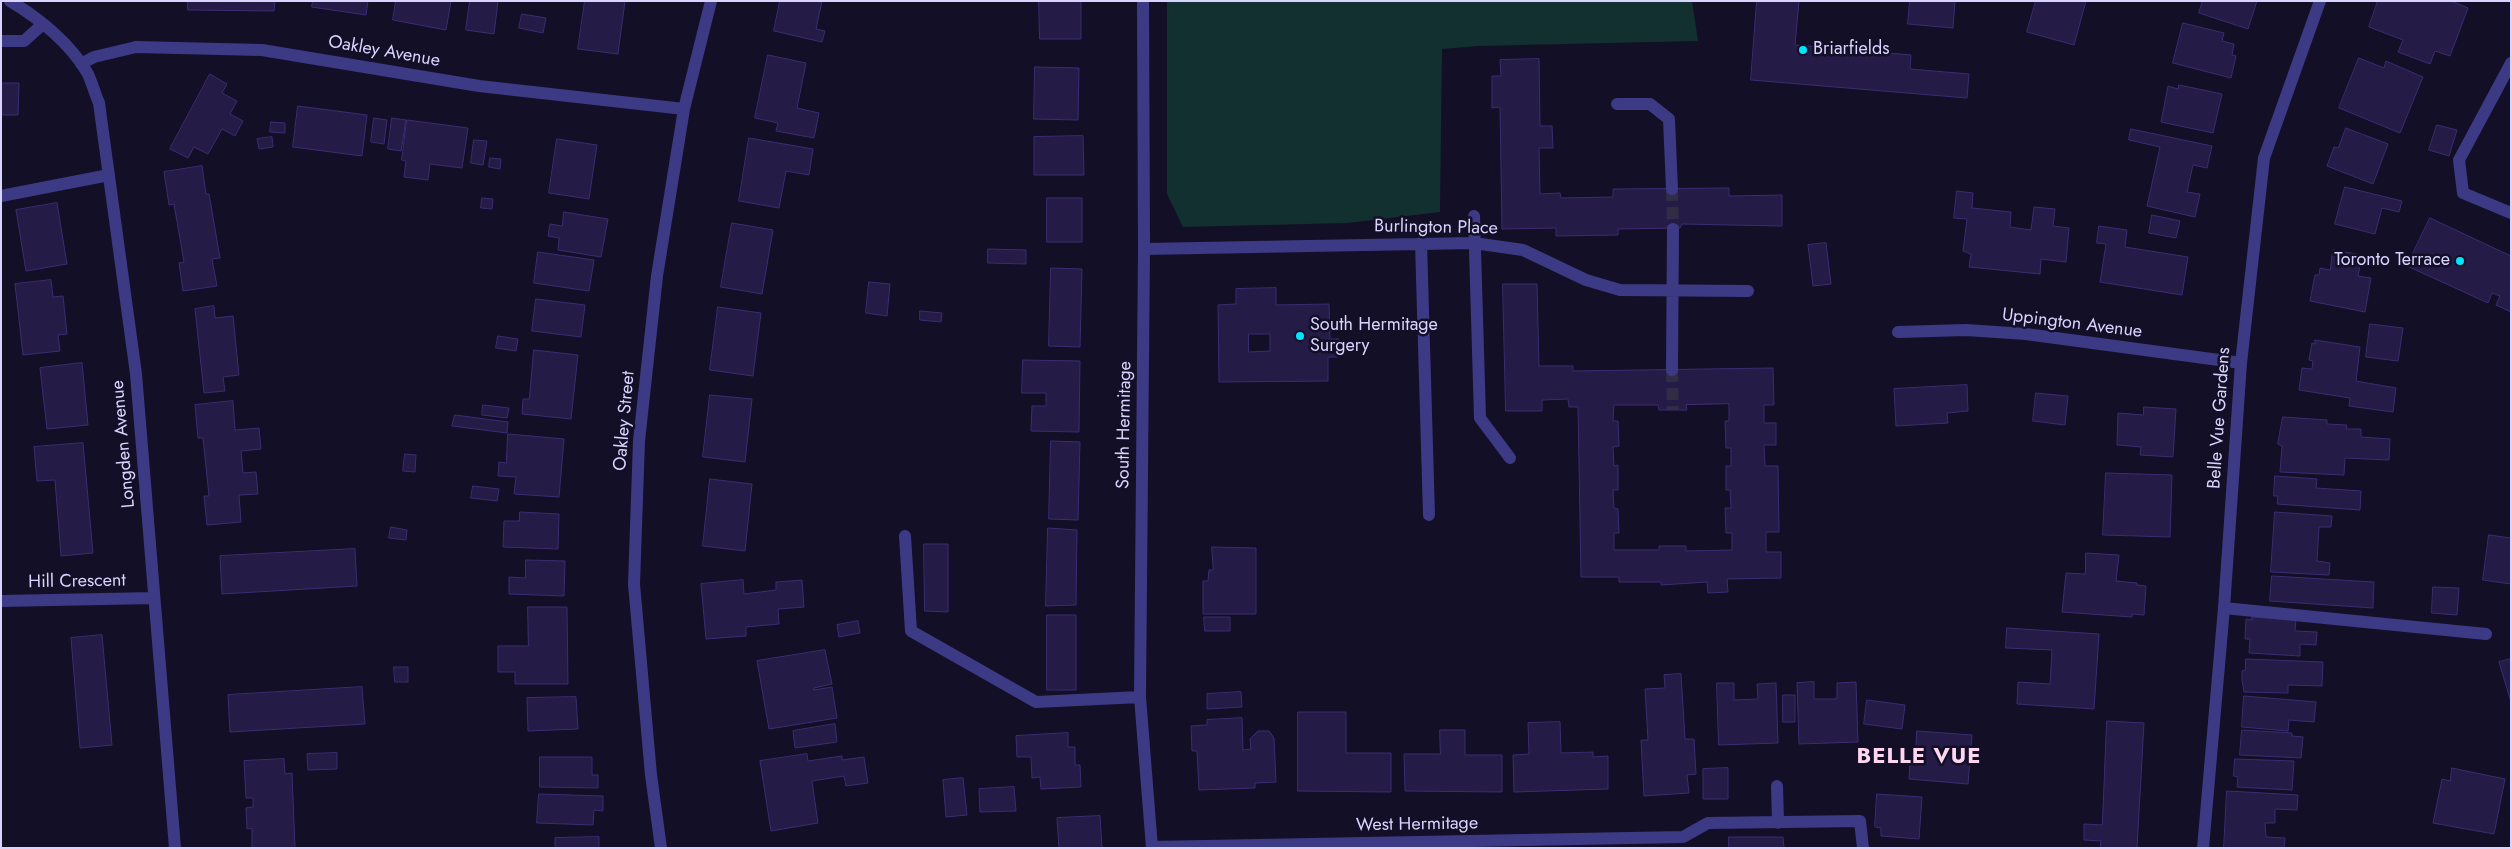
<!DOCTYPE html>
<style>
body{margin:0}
#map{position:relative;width:2512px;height:849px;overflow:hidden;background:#130f26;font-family:Jost,sans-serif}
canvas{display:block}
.frame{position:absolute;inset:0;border:2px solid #d9d4ff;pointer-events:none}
</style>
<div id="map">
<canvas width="2512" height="849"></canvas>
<div class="frame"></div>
</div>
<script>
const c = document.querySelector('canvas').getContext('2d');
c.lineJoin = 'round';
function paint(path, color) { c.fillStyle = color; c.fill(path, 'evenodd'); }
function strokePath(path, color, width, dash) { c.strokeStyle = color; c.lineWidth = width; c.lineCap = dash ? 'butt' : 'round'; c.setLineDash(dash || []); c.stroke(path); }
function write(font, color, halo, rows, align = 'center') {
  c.font = font + ' Jost,sans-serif'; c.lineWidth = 5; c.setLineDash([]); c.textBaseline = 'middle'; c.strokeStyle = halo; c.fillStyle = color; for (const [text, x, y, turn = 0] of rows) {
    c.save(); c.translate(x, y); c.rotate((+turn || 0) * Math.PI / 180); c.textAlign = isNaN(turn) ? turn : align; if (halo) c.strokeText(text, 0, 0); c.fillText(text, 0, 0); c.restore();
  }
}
const green = new Path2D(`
 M1167 1H1692L1698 41 1478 46 1442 49 1440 212 1347 223 1183 227 1167 194Z`);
const building = new Path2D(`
 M188 1H275L274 11 188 10Z
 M313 1H368L366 15 312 7Z
 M396 1H451L446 30 393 20Z
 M470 1H498L494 34 466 30Z
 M585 1H625L618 54 578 49Z
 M780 1H822L816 29 825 31 822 42 774 31Z
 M1039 1H1081V39H1040Z
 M1757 1H1799L1795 45 1911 55 1910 69 1969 74 1967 98 1751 80Z
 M1910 1H1955L1953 28 1908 24Z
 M2036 1H2086L2074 45 2027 32Z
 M2203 1H2257L2248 29 2199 13Z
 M2378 1H2451L2468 8 2450 56 2435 51 2430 64 2398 52 2403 40 2369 27Z
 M522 14 546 18 543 33 519 28Z
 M2183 23 2224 33 2222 41 2234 44 2232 55 2236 56 2231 78 2173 63Z
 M768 55 806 63 797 108 819 113 814 138 776 131 778 123 755 118Z
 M2359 58 2384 68 2386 61 2423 77 2400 133 2339 108Z
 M1539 59 1540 126H1552L1553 148H1539L1540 194 1560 193 1561 198 1613 197V189L1729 188V196L1782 195V226L1682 224 1680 228 1618 229V235L1556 236V228L1502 229 1500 107 1492 108V76H1501L1500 60Z
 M1035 67 1079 68 1078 120 1034 119Z
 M210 74 227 84 222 93 237 101 230 114 243 121 235 136 222 129 208 154 194 147 188 158 170 149Z
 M1 83H19L18 115H1Z
 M2179 85 2222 94 2213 133 2161 122 2168 86 2178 89Z
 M298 106 367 115 362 156 293 147Z
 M374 118 387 120 384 144 371 142Z
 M392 118 406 120 401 151 388 149Z
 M407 120 468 128 462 168 430 164 428 180 404 177 406 161 402 160Z
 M271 122 285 123V133L270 132Z
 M2437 125 2457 130 2449 156 2429 150Z
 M2346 128 2388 144 2373 184 2327 166 2334 147 2338 148Z
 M2131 129 2212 146 2207 168 2193 165 2187 192 2200 194 2195 217 2147 206 2160 147 2129 140Z
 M1083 136 1084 175H1034V137Z
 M272 137 273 147 259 149 257 139Z
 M749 138 813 149 809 175 786 171 779 208 739 201Z
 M557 139 597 145 589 199 549 193Z
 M474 140 487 141 483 165 471 163Z
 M490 158 501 159 500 169 489 167Z
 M202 166 206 194H209L220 258 212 259 217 286 183 291 179 263 184 262 174 204 169 205 164 172Z
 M2345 187 2402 201 2399 212 2382 208 2375 234 2335 224Z
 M1957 191 1973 193 1972 208 2011 212 2010 227 2031 230 2034 207 2055 209 2053 226 2069 228 2066 262 2041 259 2040 274 1969 267 1971 254 1963 251 1967 219 1954 218Z
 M482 198 493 199 492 209 481 208Z
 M1047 198H1082V242H1047Z
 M57 203 67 264 26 271 16 210Z
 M564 212 608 219 601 257 558 250 559 238 548 236 550 224 562 226Z
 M2152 215 2180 221 2176 238 2149 233Z
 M2430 218 2511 256V312L2496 305 2500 296 2492 293 2488 303 2407 266Z
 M732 223 773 230 762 294 721 287Z
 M2099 226 2127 230 2125 247 2188 257 2182 295 2100 282 2106 244 2097 243Z
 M1826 243 1831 284 1813 286 1808 245Z
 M988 249 1026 250V264L988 263Z
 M2333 250 2362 255 2358 276 2371 278 2365 312 2310 301 2315 275H2319L2320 268 2330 270Z
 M538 252 594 260 589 291 534 283Z
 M1051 268 1082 269 1080 347 1049 346Z
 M51 280 53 297 63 296 67 334 58 335 60 351 23 355 15 284Z
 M869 282 890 284 887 316 866 313Z
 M1503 284H1537L1539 366H1573V371L1773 368 1774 405H1764V423H1776V445H1764L1765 466H1778L1779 532H1766V552H1781V578L1727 579 1728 592 1708 593 1707 582 1661 585V582H1619V577H1581L1578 407H1569L1568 399 1542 400V411H1506ZM1729 404V421H1725L1726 448H1731V466H1726V490H1730L1731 508H1725L1726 533H1732V550L1686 551V546H1659V550H1614V533H1619L1618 509 1614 508 1613 490H1618V465L1614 466 1613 447 1619 446 1618 421H1613L1614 405H1658L1659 410H1687L1686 405Z
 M1276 288V305L1329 304 1330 339H1339V357H1328V381L1219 382 1218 305 1236 304V289ZM1249 334H1270V351L1249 352Z
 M536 299 585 305 581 337 532 331Z
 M214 306 215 318 233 316 239 375 223 377 225 391 204 393 195 309Z
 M718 307 761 313 753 376 710 370Z
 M920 311 942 313 941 322 920 320Z
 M2370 324 2403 328 2398 361 2366 357Z
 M498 336 518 339 516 351 496 348Z
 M2315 340 2360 347 2356 381 2396 388 2393 412 2349 406 2350 398 2299 390 2302 368 2312 369 2313 361 2309 360 2312 343 2315 344Z
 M534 350 578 355 571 419 522 414 523 399H529Z
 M1023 360 1080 361 1079 432 1031 431 1032 406H1046V393H1022Z
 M82 363 88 425 47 429 40 368Z
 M1967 385 1968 411 1947 413 1948 423 1896 426 1894 389Z
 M2036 393 2068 396 2065 425 2033 421Z
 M710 395 752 399 745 462 703 457Z
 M233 401 235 430 259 428 261 449 241 451 243 473 256 472 258 494 239 495 241 522 207 525 204 496H209L203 438H198L195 405Z
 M483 405 509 408 507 418 482 415Z
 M2144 407 2176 409 2173 457 2140 455 2141 447 2117 445 2118 413 2143 415Z
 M455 415 508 422 507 433 452 426Z
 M2283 417 2327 420V424L2347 425 2346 429H2361V437L2390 439 2389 460 2345 458 2344 475 2280 472 2282 446 2278 444Z
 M508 434 564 439 559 497 514 494 516 477 498 476 499 462 506 463Z
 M1051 441 1080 442 1078 520 1049 519Z
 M83 443 93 553 61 556 55 480 37 481 34 447Z
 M405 454 416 455 415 472 403 471Z
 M2106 473 2172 475 2170 537 2103 535Z
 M2275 476 2317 479 2316 488 2361 491 2360 510 2277 504 2278 496H2274Z
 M710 479 752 484 745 551 703 546Z
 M473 486 499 489 497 501 471 498Z
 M520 512 559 514 558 549 503 547 504 521H519Z
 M2275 512 2332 516 2331 527H2319L2317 561 2330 563 2329 575 2271 572Z
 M391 527 407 530 406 540 389 538Z
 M1048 528 1077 530 1076 605 1046 606Z
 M2489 535 2511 538V584L2483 580Z
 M924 544H948V612L925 611Z
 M1212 547 1256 548V614H1203V581H1208L1209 570H1213Z
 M355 549 357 586 222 594 220 556Z
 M2086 553 2119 555 2116 581 2137 583V585L2146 586 2144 615 2132 614V617L2062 612 2066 573 2085 574Z
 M526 560 565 561 564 596 509 594V577L525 578Z
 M2272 576 2374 582 2373 608 2270 601Z
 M743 580 744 594 776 590V582L802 580 804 607 778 609 779 624 746 627V636L706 639 701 584Z
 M2433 587 2459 588 2457 615 2432 613Z
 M528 607H567L568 684H515V672H498V646H528Z
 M1047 615H1076V690H1047Z
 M1204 617H1230V631H1205Z
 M2252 617 2296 620 2295 631 2317 632 2316 645 2300 644V656L2249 653 2250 639H2245L2246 619 2252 620Z
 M858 621 860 633 839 637 837 625Z
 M2007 628 2099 634 2094 709 2017 704 2018 682 2050 684 2052 650 2006 648Z
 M102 635 112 745 80 748 71 638Z
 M825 650 832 684 814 688V690L832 687 837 718 769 729 757 661Z
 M2246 659 2323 662 2322 686 2288 685V693L2244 692 2242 680V671L2245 670Z
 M2511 659V702L2499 662Z
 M394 667H408V682H395Z
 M1681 674 1685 739H1694L1696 774 1687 775 1689 793 1644 796 1641 740H1648L1645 689 1665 688 1664 675Z
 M1814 682V699H1837V683L1856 682 1858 742 1799 744 1797 683Z
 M1717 683H1734V700L1758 699 1757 684 1776 683 1778 743 1719 745Z
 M362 687 365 724 230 732 228 695Z
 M1241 692 1242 707 1207 709V694Z
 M1783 695H1795V722H1783Z
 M2244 696 2316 702 2314 722 2289 720 2288 731 2242 727Z
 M576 697 578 729 528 731 527 698Z
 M1867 700 1905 705 1902 729 1864 724Z
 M1298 712H1346V753H1391V792L1298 791Z
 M1242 718 1243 750 1251 749 1250 739 1258 731H1269L1274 738 1276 782 1255 783V788L1199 790 1197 751H1192L1191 726 1207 725V720Z
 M2107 721 2144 723 2137 848H2100L2101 841 2084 840V824L2102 825Z
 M1560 722 1561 753 1593 752V757L1608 756V789L1514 792 1513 755 1529 754 1528 723Z
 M835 724 837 742 795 748 793 731Z
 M1440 730H1465V755H1502V792L1405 791 1404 754H1440Z
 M2242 730 2292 733V736L2303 737 2301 758 2240 755Z
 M1917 731 1972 735 1968 784 1909 779 1910 763H1915Z
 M1068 733V747H1075V765H1080L1081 787 1041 789 1040 777 1032 778 1031 757H1017L1016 736Z
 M337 753V769L308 770 307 754Z
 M807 754 808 761 842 756V760L864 757 868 783 846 786 844 776 812 781 818 823 771 831 760 761Z
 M540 757H592V775H598V788L540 787Z
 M284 759 285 774 292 773 295 848H252V828L247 829 246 808 253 807V798H246L244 761Z
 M2235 759 2294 761 2292 790 2237 787 2238 777 2234 776Z
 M1728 768V799H1703V769Z
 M2452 768 2505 779 2494 834 2433 823 2442 779 2450 781Z
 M963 778 967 815 946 817 943 780Z
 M1014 787 1016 811 980 812 979 789Z
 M2227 791 2298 795 2297 810 2275 809V823H2265L2266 837 2285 838 2284 848H2224Z
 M539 794 603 796V811L594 810 593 825 537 823Z
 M1877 794 1922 797 1919 839 1881 836V828L1875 827Z
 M1100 816 1102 848H1059L1057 818Z
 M599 837V848H555V838Z
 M1729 837H1783L1784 848H1729Z`);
const minorTunnel = new Path2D(`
 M1672 189 1673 229
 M1672 370 1673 410`);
const minor = new Path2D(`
 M10 1C39 18 71 44 88 74 92 83 95 94 99 103L136 374 175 848
 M1143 1 1144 249 1140 697 1152 848
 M1 41H24L43 24
 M2511 63 2459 160 2463 193 2511 213
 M81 64 94 57 136 47 262 50 479 86 684 109
 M1617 104H1650L1669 119 1672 189
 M1 196 109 175
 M1474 216 1480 418 1510 458
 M1421 243 1429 515
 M1144 249 1474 243 1523 250 1586 280 1620 290 1748 291
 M1898 332 1966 330 2026 334 2241 363
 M1672 370 1673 229
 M905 536 911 631 1036 702 1140 697
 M1 601 154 598
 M2224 608 2486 634
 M1777 786 1778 823
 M1152 847 1683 837 1708 823 1860 821 1863 848
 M661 848 651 775 634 584 639 441 657 276 684 109 711 1
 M2203 848 2224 608 2241 363 2264 158 2320 1`);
const markers = [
 [1803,50,5,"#00e5ff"],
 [2460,261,5,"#00e5ff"],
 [1300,336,5,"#00e5ff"]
];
const poiNames = [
 ["Briarfields",1813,50],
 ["Toronto Terrace",2450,261,"right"],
 ["South Hermitage",1310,326],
 ["Surgery",1310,347]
];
const streetNames = [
 ["Oakley Avenue",384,52,10],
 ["Burlington Place",1436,228,1],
 ["Uppington Avenue",2072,324,7],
 ["Belle Vue Gardens",2220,418,-86],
 ["Oakley Street",625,421,-85],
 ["South Hermitage",1125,425,-89],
 ["Longden Avenue",124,444,-95],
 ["Hill Crescent",77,582,-1],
 ["West Hermitage",1417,825,-1]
];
const districtNames = [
 ["BELLE VUE",1919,758]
];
paint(green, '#12302f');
paint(building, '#241b47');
strokePath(building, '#3b2d73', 1);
strokePath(minorTunnel, '#312d47', 12, [12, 6]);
strokePath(minor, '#3d3a85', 12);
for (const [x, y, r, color] of markers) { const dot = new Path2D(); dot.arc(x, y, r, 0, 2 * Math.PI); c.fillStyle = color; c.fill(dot); strokePath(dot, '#130f26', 2); }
write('18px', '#d9d4ff', '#130f26', poiNames, 'left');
write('18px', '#d9d4ff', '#130f26', streetNames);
c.letterSpacing = '1px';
write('bold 22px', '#ffd6f0', '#130f26', districtNames);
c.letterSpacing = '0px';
</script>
